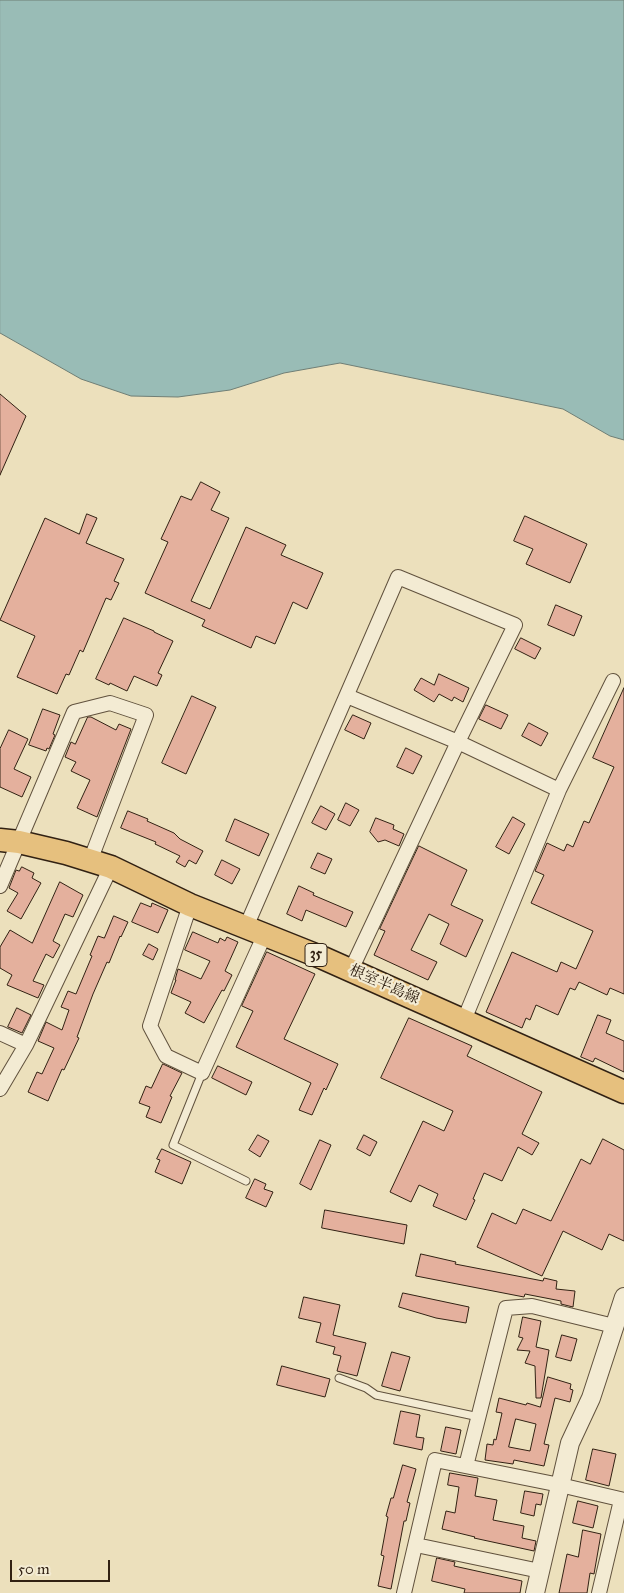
<!DOCTYPE html>
<meta charset="utf-8">
<style>
body{margin:0}
#map{position:relative;width:624px;height:1593px;overflow:hidden;background:#ece0bc;font-family:"IM FELL Great Primer",serif}
canvas{display:block}
.scale{position:absolute;left:10px;top:1560px;width:100px;height:22px;box-sizing:border-box;border:2px solid #312113;border-top:0;padding-left:6px;font-size:15px;line-height:18px;white-space:nowrap;color:#312113;-webkit-text-stroke:4px #f3ebd3;paint-order:stroke}
</style>
<div id="map">
<canvas width="624" height="1593"></canvas>
<div class="scale">50 m</div>
</div>
<script>
const c = document.querySelector('canvas').getContext('2d');
c.lineJoin = 'round';
function paint(path, color) { c.fillStyle = color; c.fill(path, 'evenodd'); }
function strokePath(path, color, width, dash) { c.strokeStyle = color; c.lineWidth = width; c.lineCap = dash ? 'butt' : 'round'; c.setLineDash(dash || []); c.stroke(path); }
function write(font, color, halo, rows, align = 'center') {
  c.font = font + ' "IM FELL Great Primer","Noto Serif JP",serif'; c.lineWidth = 4.5; c.setLineDash([]); c.textBaseline = 'middle'; c.strokeStyle = halo; c.fillStyle = color; for (const [text, x, y, turn = 0] of rows) {
    c.save(); c.translate(x, y); c.rotate((+turn || 0) * Math.PI / 180); c.textAlign = isNaN(turn) ? turn : align; if (halo) c.strokeText(text, 0, 0); c.fillText(text, 0, 0); c.restore();
  }
}
const water = new Path2D(`
 M0 0H624V440L610 436 563 409 340 363 284 373 230 390 178 397 131 396 81 379 0 333Z`);
const building = new Path2D(`
 M0 394 26 416 0 475Z
 M201 482 220 492 211 510 229 518 191 601 210 609 246 527 286 545 281 555 323 573 307 609 293 602 275 644 256 636 251 648 202 626 205 620 145 593 168 542 161 539 181 496 191 500Z
 M87 514 97 518 86 543 124 559 114 581 119 583 111 600 106 598 83 652 80 650 69 675 66 674 57 694 17 677 35 636 0 620 45 518 79 534Z
 M525 516 587 544 570 583 526 564 533 549 514 541Z
 M556 605 582 616 574 636 548 625Z
 M124 618 154 631V632L173 641 158 673 162 675 157 686 134 676 127 691 110 683 109 685 96 679Z
 M521 638 541 648 535 659 515 649Z
 M439 674 469 688 463 702 454 697 452 701 439 694 434 702 414 690 421 678 434 685Z
 M624 688V994L610 988 607 995 579 982 575 990 570 988 558 1015 536 1005 530 1020 526 1018 522 1028 486 1012 512 952 557 972 561 962 576 969 593 931 531 903 544 875 535 871 547 843 564 851 567 844 573 847 584 821 589 823 614 767 593 758Z
 M192 696 216 707 186 774 162 763Z
 M486 705 508 715 501 729 479 719Z
 M43 709 60 715 53 734 55 735 49 749 47 748 46 751 29 745Z
 M353 715 371 723 364 739 345 730Z
 M88 717H91L116 730 119 724 131 729 97 817 77 808 90 780 71 771 76 762 65 757 71 742 75 744Z
 M529 723 548 733 541 746 522 736Z
 M9 730 28 739 14 769 31 777 22 797 0 787V749Z
 M406 748 422 756 413 774 397 767Z
 M346 803 359 810 350 826 338 820Z
 M321 806 335 814 326 830 312 823Z
 M128 811 148 819 147 821 174 833 180 839 203 851 196 864 189 860 185 867 176 862 180 856 155 844 156 842 121 828Z
 M513 817 525 824 509 854 496 847Z
 M376 818 394 825 393 829 404 834 399 846 385 840 378 842 370 832Z
 M235 819 269 834 259 856 226 841Z
 M419 846 467 870 451 905 483 920 466 957 440 944 449 924 429 914 411 950 437 962 428 980 374 955 385 931 380 929Z
 M318 853 332 859 325 874 311 868Z
 M222 860 240 869 232 884 215 875Z
 M22 867 34 873 32 878 41 883 21 919 7 911 18 893 9 888 16 870 19 871Z
 M60 882 83 895 73 917 65 914 53 941 60 945 53 958 46 954 33 981 44 985 38 998 7 985 12 975 0 968V947L10 930 32 943Z
 M299 886 314 893 313 895 353 912 346 927 306 910 302 921 287 914Z
 M141 903 151 907 152 903 168 910 158 933 132 922Z
 M114 916 128 922 121 937 120 936 109 963 107 962 93 994 77 1037 79 1038 64 1070 62 1069 48 1101 28 1092 37 1072 42 1074 54 1048 38 1041 46 1022 62 1030 69 1010 61 1007 68 991 76 994 92 956 90 955 98 936 104 938Z
 M193 932 218 943 220 938 225 941 227 937 238 942 225 971 232 975 224 991 222 990 204 1023 185 1013 191 1002 171 993 176 980H175L178 969 201 979 210 961 185 950Z
 M149 944 158 949 153 960 143 955Z
 M267 952 315 974 284 1039 338 1064 326 1090 324 1088 312 1115 299 1110 311 1083 236 1047 253 1011 242 1006Z
 M17 1008 31 1015 22 1033 8 1027Z
 M598 1015 611 1020 606 1033 624 1041V1072L595 1058 593 1062 581 1057Z
 M409 1018 472 1046 467 1056 542 1092 522 1134 539 1143 532 1155 518 1147 502 1181 484 1173 473 1199 475 1200 466 1220 433 1206 438 1194 419 1185 411 1202 390 1192 423 1121 444 1131 453 1111 381 1078Z
 M163 1064 182 1073 170 1096 172 1097 161 1123 146 1117 150 1107 139 1103 146 1086 151 1088Z
 M218 1066 252 1082 246 1095 212 1078Z
 M258 1135 269 1141 260 1157 249 1150Z
 M364 1135 377 1142 370 1156 357 1149Z
 M603 1139 624 1150V1241L609 1234 602 1250 563 1231 542 1276 477 1247 492 1213 516 1224 523 1209 551 1221 581 1159 590 1164Z
 M320 1140 331 1145 311 1190 300 1184Z
 M162 1149 191 1162 182 1184 155 1172 160 1160 157 1159Z
 M255 1179 266 1184 264 1189 273 1192 266 1207 246 1198Z
 M325 1210 407 1225 404 1244 322 1228Z
 M421 1254 456 1262 455 1264 543 1281 544 1278 557 1281 556 1289 575 1291 573 1307 561 1304V1301L525 1294 524 1297 416 1276Z
 M403 1293 469 1307 466 1323 436 1318 399 1307Z
 M304 1297 340 1305 333 1335 366 1343 357 1376 337 1371 341 1356 333 1354 335 1347 316 1342 321 1323 299 1318Z
 M523 1317 541 1321 536 1347 549 1350 541 1398H536L535 1366 525 1363 530 1351 517 1350 523 1338 519 1337Z
 M562 1335 577 1339 571 1361 556 1357Z
 M392 1352 410 1357 400 1391 382 1386Z
 M282 1366 330 1379 325 1397 277 1385Z
 M548 1377 571 1384 570 1389 573 1390 570 1402 555 1398 544 1444 549 1445 544 1466 514 1460 513 1464 485 1460 487 1444 493 1445 494 1439 496 1440 502 1413 496 1412 499 1398 526 1405 527 1403 540 1407ZM516 1419 536 1424 530 1451 509 1447Z
 M401 1411 420 1415 416 1437 424 1438 422 1450 394 1444Z
 M446 1427 461 1430 456 1454 441 1451Z
 M593 1449 616 1454 609 1486 586 1480Z
 M403 1465 416 1469 407 1502 410 1503 406 1521H404L391 1589 378 1586 384 1556 381 1555 388 1517 386 1516 391 1498H393Z
 M450 1473 478 1478 475 1496 497 1500 493 1520 524 1526 522 1538 536 1541 534 1551 474 1538 475 1537 442 1529 446 1511 455 1513 459 1487 448 1485Z
 M525 1491 543 1494 541 1505 536 1504 534 1516 521 1513Z
 M578 1501 598 1506 593 1528 573 1523Z
 M583 1530 601 1534 594 1574 590 1573 587 1593H559L567 1554 578 1557Z
 M437 1558 455 1562 454 1566 522 1581 520 1593H464L465 1589 432 1581Z`);
const service = new Path2D(`
 M202 1073 173 1145 246 1181
 M339 1378 366 1388 376 1395 479 1417`);
const minor = new Path2D(`
 M347 696 458 742 559 790
 M0 886 74 712 110 703 146 715 90 861
 M190 905 150 1026 166 1056 202 1073 265 934
 M246 927 398 577 515 625 458 742 351 970
 M464 1020 559 790 613 681
 M0 1033 26 1045
 M0 1089 26 1045 111 867
 M466 1466 506 1308 532 1306 614 1326
 M416 1545 540 1571
 M404 1593 435 1460 560 1485 624 1500
 M599 1593 621 1500`);
const tertiary = new Path2D(`
 M535 1593 570 1443 591 1398 624 1297`);
const primary = new Path2D(`
 M0 840 19 842 66 853 111 867 190 905 323 958 624 1092`);
const shields = [
 [316,955,22]
];
const shieldNames = [
 ["35",316,955]
];
const streetNames = [
 ["根室半島線",384,985,24]
];
paint(water, '#99bcb6');
strokePath(water, '#6f7e75', 1);
paint(building, '#e4b09d');
strokePath(building, '#312113', 1);
strokePath(service, '#60513d', 9);
strokePath(minor, '#60513d', 16);
strokePath(tertiary, '#60513d', 20);
strokePath(primary, '#312113', 25);
strokePath(service, '#f3ebd3', 7);
strokePath(minor, '#f3ebd3', 14);
strokePath(tertiary, '#f3ebd3', 18);
strokePath(primary, '#e6c07e', 22);
for (const [x, y, w] of shields) { const box = new Path2D(); box.roundRect(x - w / 2, y - 11.5, w, 23, 4); c.fillStyle = '#f3ebd3'; c.fill(box); strokePath(box, '#312113', 1); }
write('bold 14px', '#312113', null, shieldNames);
write('15px', '#312113', '#f3ebd3', streetNames);
</script>
